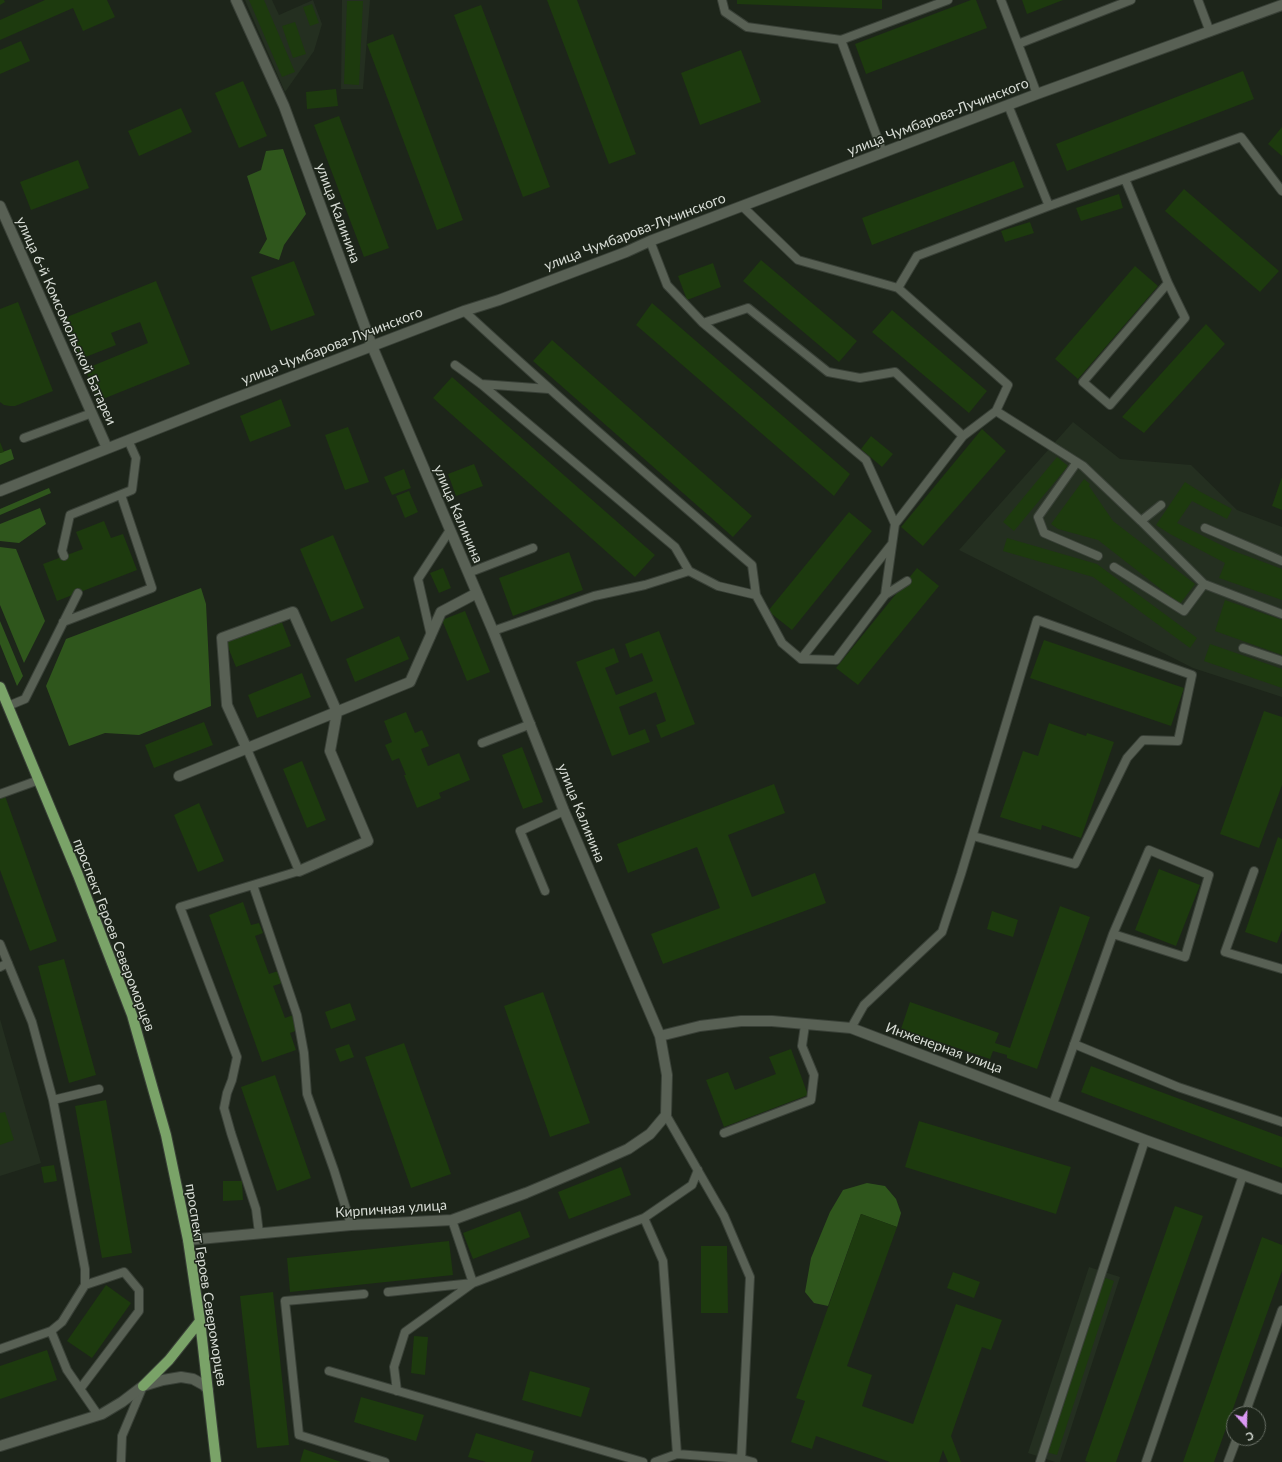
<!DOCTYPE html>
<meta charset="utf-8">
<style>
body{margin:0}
#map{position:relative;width:1282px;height:1462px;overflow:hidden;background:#1d251a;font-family:Lato,sans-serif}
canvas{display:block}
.north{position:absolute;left:1226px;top:1406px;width:40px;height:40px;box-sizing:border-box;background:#1d251a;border:1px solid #686f65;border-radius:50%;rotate:160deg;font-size:11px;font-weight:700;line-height:16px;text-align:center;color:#d8ddd6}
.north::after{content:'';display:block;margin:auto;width:14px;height:18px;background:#dc99f4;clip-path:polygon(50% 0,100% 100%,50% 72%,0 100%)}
</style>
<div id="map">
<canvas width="1282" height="1462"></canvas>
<div class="north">С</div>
</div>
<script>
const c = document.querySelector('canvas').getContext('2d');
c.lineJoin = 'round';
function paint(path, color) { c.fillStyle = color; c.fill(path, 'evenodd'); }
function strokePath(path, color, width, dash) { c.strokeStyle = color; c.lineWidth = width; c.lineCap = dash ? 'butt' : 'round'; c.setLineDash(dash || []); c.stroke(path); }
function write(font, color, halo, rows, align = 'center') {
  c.font = font + ' Lato,sans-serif'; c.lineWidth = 3; c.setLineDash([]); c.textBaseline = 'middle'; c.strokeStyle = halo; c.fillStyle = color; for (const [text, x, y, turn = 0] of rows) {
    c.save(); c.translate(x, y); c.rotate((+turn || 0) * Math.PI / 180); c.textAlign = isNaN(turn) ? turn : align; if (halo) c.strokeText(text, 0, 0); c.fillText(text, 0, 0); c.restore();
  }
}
const built = new Path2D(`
 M245 0H272L279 15 313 0 322 24 314 51 285 92Z
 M342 0H370L363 89H341Z
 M1073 422 1120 459 1191 465 1237 510 1282 527V697L1193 668 959 550Z
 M0 1019 41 1163 0 1176Z
 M1089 1267 1120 1277 1060 1462H1055L1028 1453Z`);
const green = new Path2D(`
 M283 149 306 214 284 245 279 260 259 253 267 239 247 176 261 170 266 151Z
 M11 449 14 459 0 465V453Z
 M49 488 51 493 0 515V509Z
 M40 508 46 524 19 543 0 541V524Z
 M0 547 16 549 45 621 24 663 0 605Z
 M201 588 206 604 211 706 139 735 105 733 69 746 46 686 66 639Z
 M0 621 23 676 17 686 0 644Z
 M867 1183 885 1186 896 1199 901 1213 897 1227 861 1214 828 1306 814 1303 805 1292 811 1258 830 1212 843 1190Z`);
const building = new Path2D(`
 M0 0H4L5 2 0 5Z
 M45 0H107L115 17 83 31 73 8 0 40V20Z
 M249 0H264L295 72 282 77Z
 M547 0H577L636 154 609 164Z
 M737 0H882V9L737 4Z
 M971 0H976L987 28 866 74 855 44Z
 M1022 0H1063L1027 14Z
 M347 1H363L359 85 344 84Z
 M312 4 319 23 310 26 303 7Z
 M481 5 550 187 523 197 454 15Z
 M295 22 306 54 293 58 282 26Z
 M393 34 463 220 437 230 367 44Z
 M21 41 30 61 0 74V50Z
 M741 50 761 102 700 125 681 73Z
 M1243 71 1254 99 1067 171 1056 144Z
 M243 81 267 136 239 148 215 93Z
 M336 89 338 106 307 109 306 92Z
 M181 108 192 132 139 156 128 131Z
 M339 116 389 248 364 257 314 125Z
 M1282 127V156L1268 144Z
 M78 160 89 188 31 210 20 182Z
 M1014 161 1024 187 872 245 862 218Z
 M1184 189 1279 271 1260 292 1165 211Z
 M1119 194 1123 208 1081 221 1076 208Z
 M1030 222 1034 233 1005 242 1001 231Z
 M761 260 857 341 839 362 743 281Z
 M294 261 315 315 271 331 251 277Z
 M713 263 721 287 687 300 678 276Z
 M1135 266 1158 286 1078 379 1055 359Z
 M156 281 190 364 98 401 85 369 148 343 140 322 111 333 116 345 78 360 62 319Z
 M18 302 53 391 15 406H10L4 405 0 402V309Z
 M652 303 850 474 834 496 636 325Z
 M892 310 987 391 969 413 872 332Z
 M1206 324 1225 344 1144 433 1122 417Z
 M552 340 752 516 733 537 533 361Z
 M452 377 655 555 635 577 433 398Z
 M281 399 291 426 250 442 240 416Z
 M348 427 369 482 345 490 325 435Z
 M982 429 1006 451 923 546 901 527Z
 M871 436 893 454 882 467 861 449Z
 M0 442 4 452 0 453Z
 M1057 457 1068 466 1014 531 1003 522Z
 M474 464 483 486 456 496 448 474Z
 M404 469 411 488 392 495 384 477Z
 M1282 477V510L1272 506Z
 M1084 479 1090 484 1089 486 1113 521 1195 584 1180 604 1098 540 1058 529 1051 524Z
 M1185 482 1199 491 1232 509 1227 519 1192 501 1177 523 1231 550 1282 569V600L1219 578 1225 563 1170 534 1156 525Z
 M409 491 418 512 405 518 396 496Z
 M849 512 872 531 792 630 768 611Z
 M104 521 111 538 123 534 137 570 57 601 43 564 83 549 76 532Z
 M333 535 364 608 331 622 300 549Z
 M1007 538 1097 564 1197 638 1190 648 1093 577 1003 551Z
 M569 552 583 590 513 616 499 578Z
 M443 568 451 588 439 593 430 573Z
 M917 568 939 586 858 685 836 668Z
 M1225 600 1282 620V655L1215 631Z
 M465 611 490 672 467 681 442 620Z
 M281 620 291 646 236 667 226 642Z
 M659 631 695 724 661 738 656 725 666 721 656 692 619 707 629 735 645 729 650 742 612 756 576 662 614 648 619 662 605 668 616 695 653 681 642 653 630 658 625 644Z
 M399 636 409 659 355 682 346 659Z
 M1044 640 1184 688 1171 726 1030 678Z
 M1210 644 1282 669V688L1204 661Z
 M302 673 311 697 257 718 248 695Z
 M1264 711 1282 717V785L1259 848 1220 834Z
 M406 712 415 733 422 730 429 746 421 749 428 766 459 753 470 780 439 793 441 798 417 808 404 775H406L399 758 392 761 385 745 392 742 384 721Z
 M204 722 213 745 154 768 145 745Z
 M1049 723 1086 736 1087 733 1114 742 1081 838 1042 825 1041 830 1000 817 1023 751 1038 756Z
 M522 747 543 802 523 809 502 755Z
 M302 761 326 820 307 828 283 769Z
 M774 784 785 813 728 835 752 897 815 873 826 903 663 964 651 934 720 908 697 847 628 873 617 844Z
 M5 796 57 941 30 951 0 870V798Z
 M199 803 224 861 198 872 174 815Z
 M1278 837 1282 839V930L1277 943 1245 932Z
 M1159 869 1200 885 1176 946 1135 930Z
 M243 902 251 925 259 923 263 933 255 936 269 974 278 971 282 983 273 986 285 1018 293 1015 298 1030 290 1033 296 1050 262 1062 209 915Z
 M1060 906 1090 917 1037 1069 1007 1058V1055L993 1051 990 1059 901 1029 910 1002 999 1033 995 1043 1010 1048Z
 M992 911 1018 920 1013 937 987 929Z
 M64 959 96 1075 69 1083 38 966Z
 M543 992 590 1123 550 1137 504 1006Z
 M350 1003 356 1020 331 1029 325 1012Z
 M404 1043 451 1174 411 1188 365 1057Z
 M349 1044 354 1057 340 1062 335 1049Z
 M791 1049 808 1095 724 1127 706 1080 728 1072 735 1090 776 1074 769 1057Z
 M1091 1066 1282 1137V1168L1081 1092Z
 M275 1075 311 1178 277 1191 241 1087Z
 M106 1100 132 1253 102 1258 75 1106Z
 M5 1112 14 1140 0 1145V1113Z
 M919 1121 1071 1167 1056 1214 905 1167Z
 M54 1165 57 1181 44 1183 41 1167Z
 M621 1167 631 1195 569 1219 558 1192Z
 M223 1181H242L243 1200 223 1201Z
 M1175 1206 1203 1216 1116 1462H1088L1085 1461Z
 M520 1211 530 1237 473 1259 463 1233Z
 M861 1214 897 1227 847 1366 872 1375 862 1406 913 1424 956 1304 1002 1320 991 1350 982 1347 951 1436 961 1462H948L943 1450 939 1462H890L816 1436 812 1449 791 1442 805 1401 796 1398Z
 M1262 1237 1282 1245V1271L1214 1462H1183Z
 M449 1241 453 1275 290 1292 287 1258Z
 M701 1246H727L728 1313H701Z
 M953 1272 980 1282 974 1298 947 1288Z
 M1103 1277 1114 1281 1057 1455 1046 1452Z
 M106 1285 131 1303 92 1358 67 1341Z
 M273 1292 289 1445 257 1448 240 1296Z
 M414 1336 428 1337 425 1375 411 1373Z
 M47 1350 57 1380 0 1399V1366Z
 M530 1371 590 1388 581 1417 522 1400Z
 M361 1397 424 1415 416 1441 354 1422Z
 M476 1433 534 1451 531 1462H486L468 1457Z
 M304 1449 341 1462H300Z`);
const service = new Path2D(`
 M722 0 725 12 747 27 841 40
 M1001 0 1018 44
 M1198 0 1210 32
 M1037 94 1018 44 1131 0
 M1008 105 1049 206 1241 137 1282 191
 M883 153 841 40 948 0
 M1125 179 1168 283 1083 382 1110 405 1185 318 1168 283
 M742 206 798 260 898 288 1008 385 996 411 963 436 895 524
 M898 288 917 256 1049 206
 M464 311C558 398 655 482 752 565L756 595 782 643 801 659 836 660 885 595 895 524 866 460 703 323 667 285 650 241
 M703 323 748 308 828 372 860 378 895 372 963 436
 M455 365 481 384 675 547 689 571
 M481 384 549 389
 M996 411 1083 466 1141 521 1204 584 1282 614
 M24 438 92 413
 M1077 462 1038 517 1044 533 1098 556
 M1141 521 1161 505
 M1205 528 1282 561
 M64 556 62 551 70 515 132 490 136 458 128 440
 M1114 567 1184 611 1204 584
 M468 573 533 548
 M885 595 907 581
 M63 622 152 588 121 495
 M493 631 594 596 645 585 689 571 718 586 756 595
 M431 636 418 579 450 530
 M1243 648 1282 661
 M801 659 891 545
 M8 706 25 699 78 593
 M482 743 531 724
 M247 749 299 871 180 907 237 1057 232 1080 227 1093 224 1108 231 1133 256 1209 259 1233
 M0 794 39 780
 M1254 871 1225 952 1282 969
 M253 885 297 1015 304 1053 307 1094 334 1170 351 1225
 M545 891 520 831 564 811
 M0 944 32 1022 53 1100 85 1269V1285L62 1322 51 1331 0 1349
 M0 967 8 963
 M851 1028 864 1005 942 932 961 874 1037 620 1192 675 1178 741 1143 740 1127 758 1075 864 973 836
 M1074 1044 1178 1087 1282 1122
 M53 1100 99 1089
 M1053 1104 1113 934 1149 850 1209 875 1185 957 1113 934
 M666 1115 724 1216 750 1277 741 1462
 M724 1133 811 1100 814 1075 802 1046 805 1025
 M644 1218 663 1261 677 1454
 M388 1292 473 1283 452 1220
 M364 1294 285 1301 299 1435 385 1462
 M51 1331 67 1370 98 1415
 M329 1371 643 1462
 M80 1389 139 1311V1290L124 1272 85 1285
 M397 1391 394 1367 405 1332 473 1283 644 1218 692 1185 698 1170
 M1245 1414 1282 1310
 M121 1462 122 1436 143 1386
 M655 1462 677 1454 742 1459 753 1462
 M1040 1462 1145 1140
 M1146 1462 1243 1175
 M1228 1462 1237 1438`);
const minor = new Path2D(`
 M236 0 284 106 372 346 493 631 564 811 660 1036
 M0 206 107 448
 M247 749 227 705 222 638 293 612 337 712 330 751 368 841 299 871
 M179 776 410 682 441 612 477 593
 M188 1240 351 1225 452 1220 526 1193 583 1169 628 1149 650 1134 666 1115 667 1075 660 1036 700 1026 741 1021H772L851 1028 1145 1140 1282 1189`);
const tertiary = new Path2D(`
 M0 491 220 404 464 311 499 300 626 252 650 241 1037 94 1282 5
 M0 1446 102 1414 122 1402 143 1386 163 1380 181 1377 193 1379 204 1385 208 1390`);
const primary = new Path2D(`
 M0 687 78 875 132 1015 166 1135 188 1240 200 1321 216 1462
 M143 1386 169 1360 200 1321`);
const streetNames = [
 ["улица Чумбарова-Лучинского",938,117,-21],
 ["улица Калинина",338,213,70],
 ["улица Чумбарова-Лучинского",635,232,-21],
 ["улица 6-й Комсомольской Батареи",66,321,66],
 ["улица Чумбарова-Лучинского",332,346,-21],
 ["улица Калинина",458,514,67],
 ["улица Калинина",581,813,68],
 ["проспект Героев Североморцев",114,935,69],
 ["Инженерная улица",944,1048,20],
 ["Кирпичная улица",391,1209,-4],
 ["проспект Героев Североморцев",206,1285,81]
];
paint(built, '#242f20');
paint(green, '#2f561c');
paint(building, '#1d3a0e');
strokePath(service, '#394037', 10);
strokePath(minor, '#394037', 12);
strokePath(tertiary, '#394037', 12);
strokePath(primary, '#394037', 12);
strokePath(service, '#586054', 8);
strokePath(minor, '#586054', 10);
strokePath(tertiary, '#586054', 10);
strokePath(primary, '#7aa368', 10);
write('14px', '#d8ddd6', '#1d251a', streetNames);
</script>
